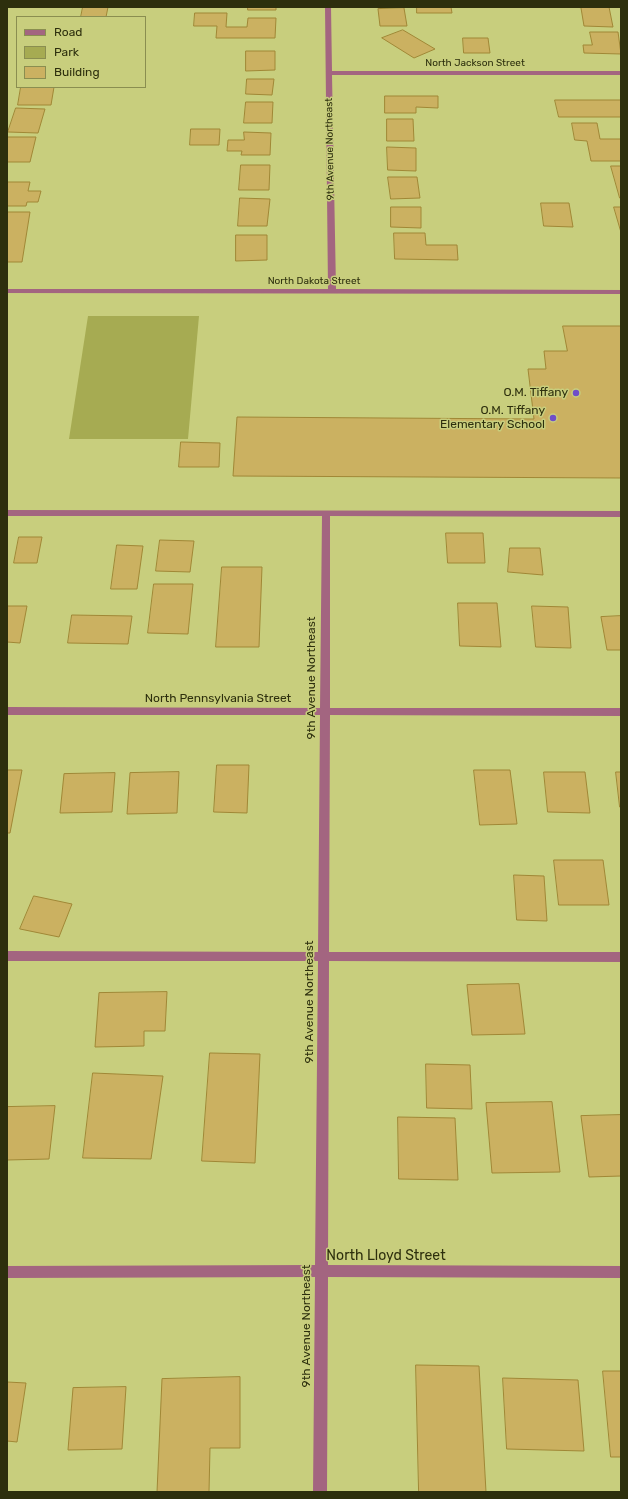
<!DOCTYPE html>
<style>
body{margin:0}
#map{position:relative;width:628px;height:1499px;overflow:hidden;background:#c8ce7d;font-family:Rubik,sans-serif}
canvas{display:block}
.frame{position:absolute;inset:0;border:8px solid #2d2f0d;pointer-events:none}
.legend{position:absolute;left:16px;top:16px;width:130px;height:72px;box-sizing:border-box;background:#c8ce7d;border:1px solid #8a8e50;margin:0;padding:5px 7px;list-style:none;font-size:12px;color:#2d2f0d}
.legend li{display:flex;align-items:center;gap:8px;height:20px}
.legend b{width:20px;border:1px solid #8a8e50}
</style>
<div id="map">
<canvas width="628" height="1499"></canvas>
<div class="frame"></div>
<ul class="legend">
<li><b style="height:5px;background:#a36580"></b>Road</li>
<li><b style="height:11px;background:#a6ab52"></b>Park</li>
<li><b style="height:11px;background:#cbb161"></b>Building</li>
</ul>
</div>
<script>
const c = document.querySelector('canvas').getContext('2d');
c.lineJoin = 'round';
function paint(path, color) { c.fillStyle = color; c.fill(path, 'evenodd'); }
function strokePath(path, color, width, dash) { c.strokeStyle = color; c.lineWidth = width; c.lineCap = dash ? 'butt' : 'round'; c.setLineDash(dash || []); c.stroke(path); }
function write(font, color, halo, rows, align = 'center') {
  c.font = font + ' Rubik,sans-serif'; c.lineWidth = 3; c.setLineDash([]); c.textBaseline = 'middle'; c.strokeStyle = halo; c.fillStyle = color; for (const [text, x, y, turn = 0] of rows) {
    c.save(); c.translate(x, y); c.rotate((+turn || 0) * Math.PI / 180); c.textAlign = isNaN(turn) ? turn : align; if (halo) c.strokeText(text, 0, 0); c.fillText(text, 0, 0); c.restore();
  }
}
const green = new Path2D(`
 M88 316H199L188 439H69Z`);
const building = new Path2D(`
 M83 7H108L106 17H81Z
 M248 7H276V10H248Z
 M417 7H451L452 13H417Z
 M570 7H609L613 27 584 26 581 8Z
 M404 8 407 26H380L378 9Z
 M195 13H227L226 27H247L248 18H276L275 38H216L217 26H194Z
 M403 30 435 49 414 58 382 38Z
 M590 32H618L621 54 584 53 583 45H592Z
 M463 38H488L490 53H464Z
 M246 51H275V70L246 71Z
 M247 79H274L272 95 246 94Z
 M21 87H54L51 105H18Z
 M385 96H438V108L416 107V113H385Z
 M555 100H621V117H559Z
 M246 102H273L272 123H244Z
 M16 108 45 109 38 133 8 132Z
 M387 119H413L414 141H387Z
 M572 123H597L600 139H621V161H591L587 141 575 140Z
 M191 129H220L219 145H190Z
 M244 132 271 133 270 155H241L242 151H227L228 140H244Z
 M7 137H36L30 162H7Z
 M387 147 416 148V171L388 170Z
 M241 165H270L269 190H239Z
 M611 166H621V198H620Z
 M388 177H417L420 198 391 199Z
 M7 182H30L28 191H41L38 202H27L26 206H7Z
 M240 198 270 199 267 226H238Z
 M541 203H569L573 227 544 226Z
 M391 207H421V228L391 227Z
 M614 207H621V232Z
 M7 212H30L22 262H7Z
 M394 233H425L426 245H457L458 260 395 259Z
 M236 235H267V260L236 261Z
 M563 326H621V478L233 476 237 417 534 419 528 369H546L544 351H567Z
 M181 442 220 443 219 467H179Z
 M446 533H483L485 563H448Z
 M19 537H42L37 563H14Z
 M160 540 194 541 190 572 156 571Z
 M117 545 143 546 137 589H111Z
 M510 548H540L543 575 508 572Z
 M222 567H262L259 647H216Z
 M154 584H193L188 634 148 633Z
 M458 603H497L501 647 460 646Z
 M7 606H27L20 643 7 642Z
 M532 606 568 607 571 648 536 647Z
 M72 615 132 616 128 644 68 643Z
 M621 616V650H607L601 617Z
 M217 765H249L247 813 214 812Z
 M7 770H22L10 833H7Z
 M474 770H510L517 824 480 825Z
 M179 772 177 813 127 814 130 773Z
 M544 772H585L590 813 548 812Z
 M616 772H621V807H620Z
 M115 773 112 812 60 813 64 774Z
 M554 860H603L609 905H559Z
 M514 875 544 876 547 921 517 920Z
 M34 896 72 904 59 937 20 929Z
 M519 984 525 1034 472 1035 467 985Z
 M167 992 165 1031H144V1046L95 1047 99 993Z
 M210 1053 260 1054 255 1163 202 1161Z
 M426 1064 470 1065 472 1109 427 1108Z
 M93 1073 163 1076 151 1159 83 1158Z
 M552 1102 560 1172 492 1173 486 1103Z
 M55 1106 49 1159 7 1160V1107Z
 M621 1115V1176L589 1177 581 1116Z
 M398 1117 455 1118 458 1180 399 1179Z
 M416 1365 479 1366 486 1492H419Z
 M603 1371H621V1457H611Z
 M240 1377V1448H210L209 1492H157L162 1379Z
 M503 1378 578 1380 584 1451 507 1449Z
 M7 1382 26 1383 17 1442 7 1441Z
 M126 1387 122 1449 68 1450 73 1388Z`);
const minor = new Path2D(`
 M325 7H331L332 71H621V75H332L336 289 621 290V294L7 293V289H328Z
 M7 510 621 511V517L330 516V708H621V716L330 715 329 952H621V962L329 961 328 1265 621 1266V1278L328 1277 327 1492H313L315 1277 7 1278V1266L315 1265 318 961H7V951L318 952 320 715H7V707L320 708 322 516H7Z`);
const markers = [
 [576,393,4,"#704ec8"],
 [553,418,4,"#704ec8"]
];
const farStreetnames = [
 ["North Jackson Street",475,63],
 ["9th Avenue Northeast",330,149,-91],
 ["North Dakota Street",314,281]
];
const poiNames = [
 ["O.M. Tiffany",568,393],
 ["O.M. Tiffany",545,411],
 ["Elementary School",545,425]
];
const streetNames = [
 ["9th Avenue Northeast",312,678,-90],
 ["North Pennsylvania Street",218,699],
 ["9th Avenue Northeast",310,1002,-90],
 ["9th Avenue Northeast",307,1326,-90]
];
const nearStreetnames = [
 ["North Lloyd Street",386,1256]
];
paint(green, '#a6ab52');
paint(building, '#cbb161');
strokePath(building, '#a08736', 1);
paint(minor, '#a36580');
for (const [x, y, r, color] of markers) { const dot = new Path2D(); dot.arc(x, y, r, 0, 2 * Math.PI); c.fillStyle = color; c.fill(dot); strokePath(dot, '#c8ce7d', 1.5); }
write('10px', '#2d2f0d', '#c8ce7d', farStreetnames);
write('12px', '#2d2f0d', '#c8ce7d', poiNames, 'right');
write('12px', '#2d2f0d', '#c8ce7d', streetNames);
write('14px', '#2d2f0d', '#c8ce7d', nearStreetnames);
</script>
